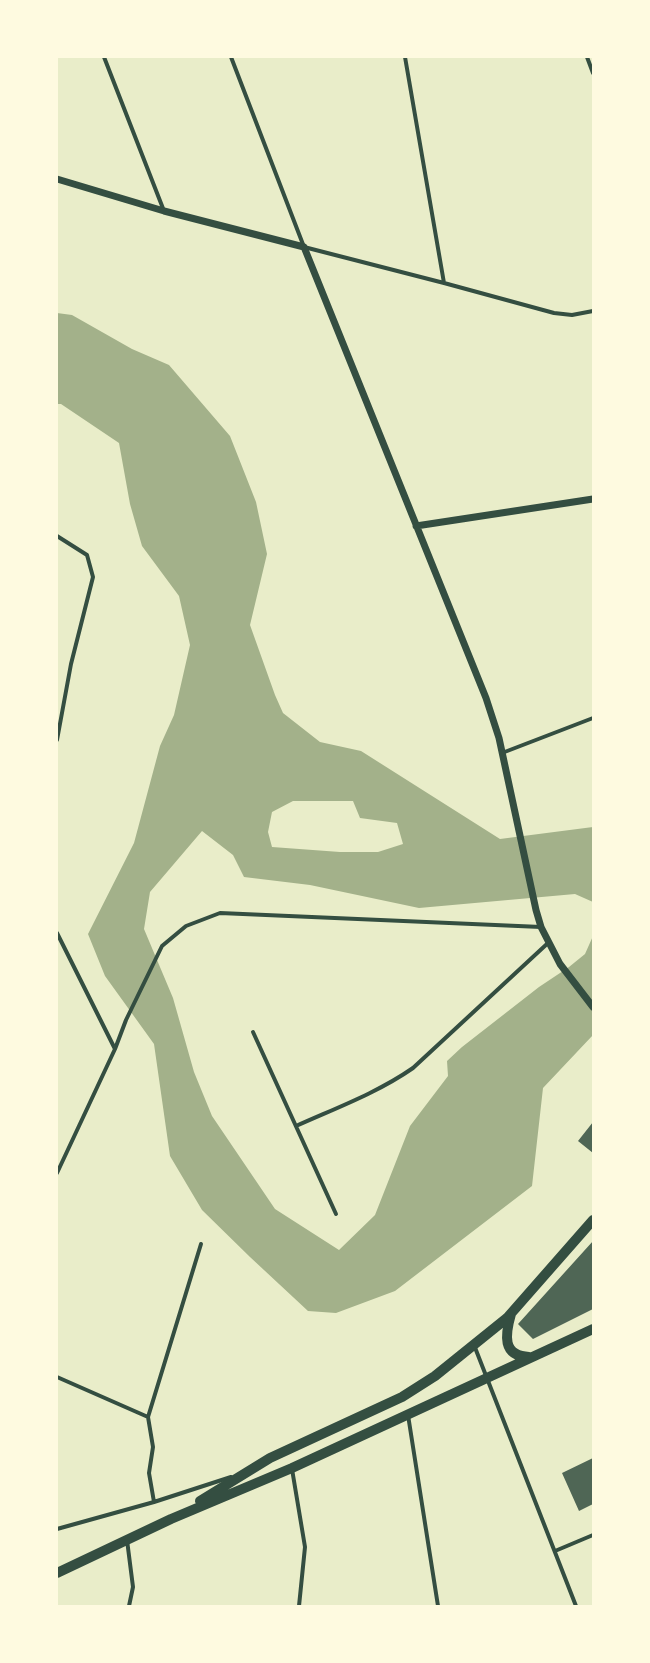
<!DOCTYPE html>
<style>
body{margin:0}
#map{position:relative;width:650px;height:1663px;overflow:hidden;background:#e9edc9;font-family:Manrope,sans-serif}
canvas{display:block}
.frame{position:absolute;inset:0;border:58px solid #fefae0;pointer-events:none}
</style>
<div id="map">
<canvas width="650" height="1663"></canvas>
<div class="frame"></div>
</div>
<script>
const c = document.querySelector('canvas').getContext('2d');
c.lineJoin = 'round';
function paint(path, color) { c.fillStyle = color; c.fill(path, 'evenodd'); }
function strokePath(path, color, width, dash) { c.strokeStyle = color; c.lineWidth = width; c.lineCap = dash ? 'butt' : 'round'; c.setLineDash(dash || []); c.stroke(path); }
const water = new Path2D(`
 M57 313 72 315 132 349 169 365 230 436 256 502 267 554 250 625 275 695 283 713 320 742 361 751 500 839 593 827V902L575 894 419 908 310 885 244 877 233 855 202 831 150 892 144 929 173 998 194 1072 212 1116 275 1209 339 1250 375 1215 410 1126 448 1076 447 1061 462 1047 539 987 569 967 585 954 593 936V1035L543 1088 532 1186 395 1291 336 1313 308 1311 250 1257 202 1210 170 1156 154 1044 105 976 88 934 134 843 160 746 174 715 190 645 179 596 142 546 130 504 119 443 61 404H57ZM293 801H353L360 818 397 823 403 844 378 852H340L272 847 268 832 272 812Z`);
const building = new Path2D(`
 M593 1122V1153L578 1141Z
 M593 1241V1309L533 1339 518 1324Z
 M593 1458V1504L579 1511 562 1473Z`);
const minor = new Path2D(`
 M104 57 164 211
 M231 57 304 247 444 283 554 313 572 315 593 311
 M405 57 444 283
 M587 57 593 73
 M57 536 87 555 93 577 71 664 57 740
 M502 753 593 718
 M57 933 115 1049
 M253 1032 336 1214
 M296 1126C336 1108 377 1093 413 1068L548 943
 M57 1173 115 1049 126 1020 162 946 186 926 220 913 541 927
 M474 1345 576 1606
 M57 1377 148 1417
 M408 1415 438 1606
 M292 1469 305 1547 299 1606
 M154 1502 149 1473 153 1447 148 1417 201 1244
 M57 1529 154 1502 231 1477
 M127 1540 133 1587 129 1606
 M555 1551 593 1535`);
const tertiary = new Path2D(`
 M57 179 164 211 304 247 486 698 499 738 536 910 541 927 560 964 593 1007
 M416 526 593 499`);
const primary = new Path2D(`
 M511 1314C505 1335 502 1356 529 1357
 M200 1501 270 1458 402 1397 435 1376 507 1318 593 1220
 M57 1573 171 1519 292 1468 593 1329`);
paint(water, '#a3b18a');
paint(building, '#4f6655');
strokePath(minor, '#344e41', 4);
strokePath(tertiary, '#344e41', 7);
strokePath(primary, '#344e41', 10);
</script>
